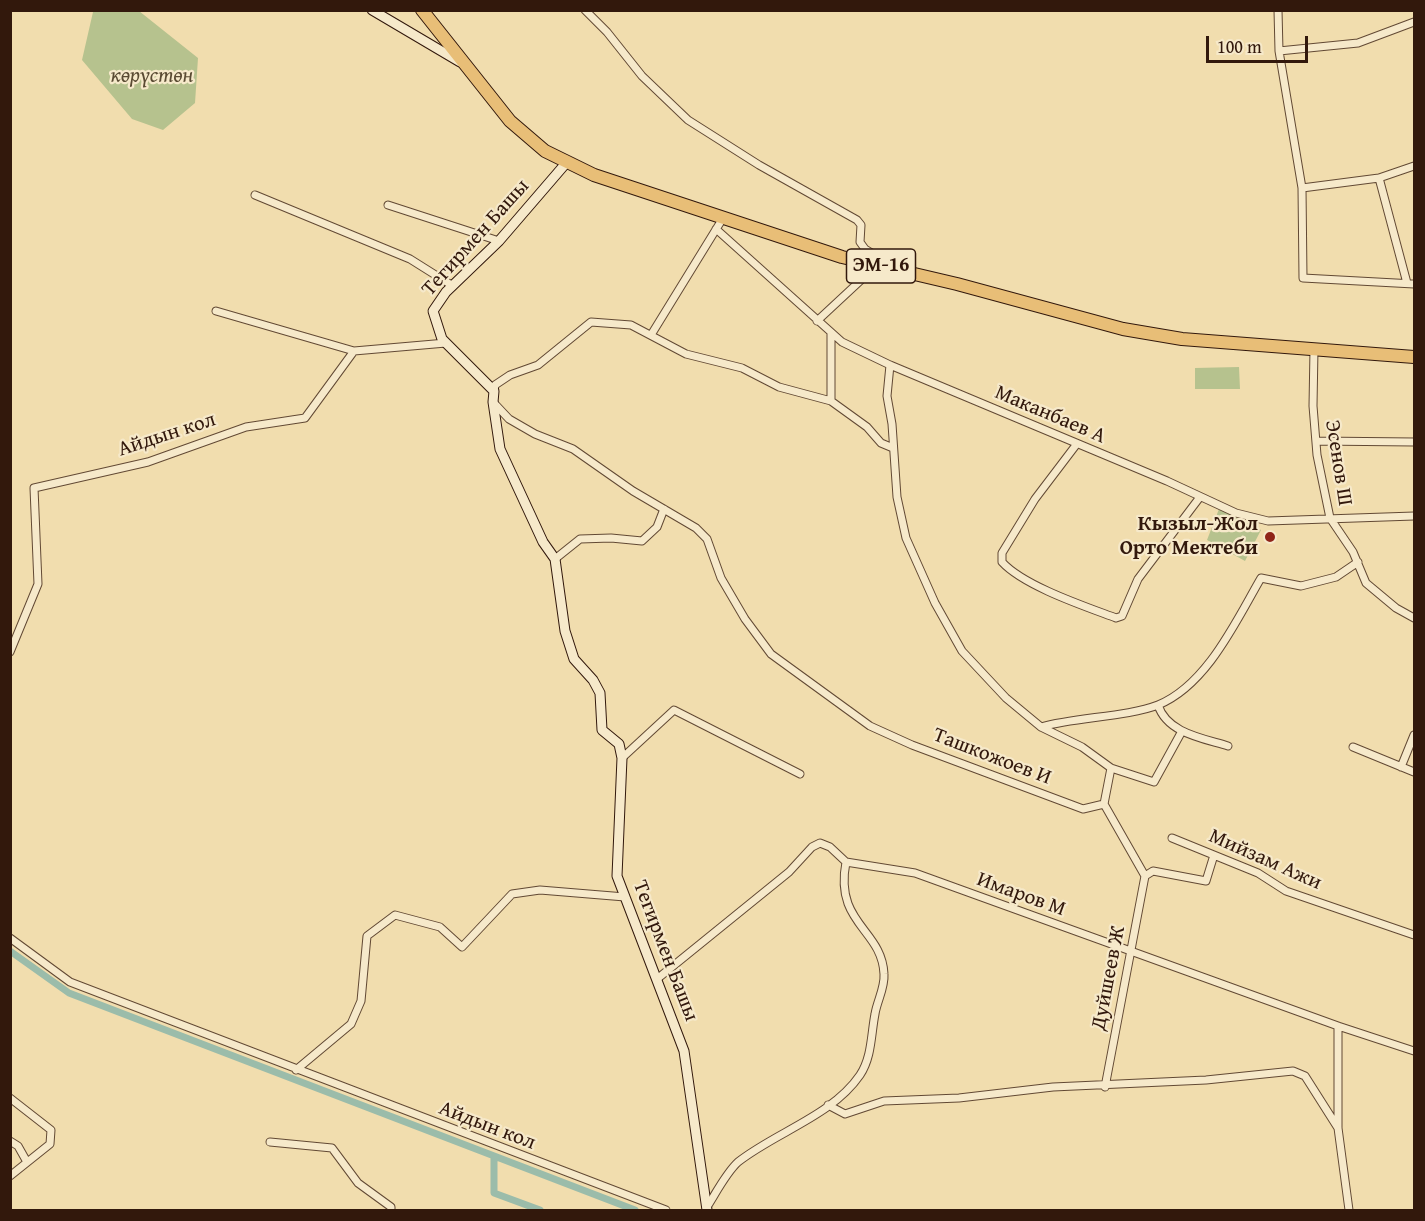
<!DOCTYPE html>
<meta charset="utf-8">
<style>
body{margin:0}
#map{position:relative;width:1425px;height:1221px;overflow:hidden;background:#f1ddae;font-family:"Gentium Book Plus",serif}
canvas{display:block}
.frame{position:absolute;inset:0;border:12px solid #32180c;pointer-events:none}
.scale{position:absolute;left:1206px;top:36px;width:102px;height:27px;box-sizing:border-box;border:3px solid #32180c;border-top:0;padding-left:8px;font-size:18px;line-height:21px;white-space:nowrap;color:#32180c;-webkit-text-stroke:4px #f6e9ca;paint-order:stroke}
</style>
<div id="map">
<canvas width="1425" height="1221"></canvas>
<div class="frame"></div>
<div class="scale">100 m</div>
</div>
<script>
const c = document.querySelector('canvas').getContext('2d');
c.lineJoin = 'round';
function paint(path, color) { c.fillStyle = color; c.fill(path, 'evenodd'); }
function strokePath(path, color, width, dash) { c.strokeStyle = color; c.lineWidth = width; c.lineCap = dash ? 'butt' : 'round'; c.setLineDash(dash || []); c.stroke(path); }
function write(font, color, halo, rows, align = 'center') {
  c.font = font + ' "Gentium Book Plus",serif'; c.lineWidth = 4.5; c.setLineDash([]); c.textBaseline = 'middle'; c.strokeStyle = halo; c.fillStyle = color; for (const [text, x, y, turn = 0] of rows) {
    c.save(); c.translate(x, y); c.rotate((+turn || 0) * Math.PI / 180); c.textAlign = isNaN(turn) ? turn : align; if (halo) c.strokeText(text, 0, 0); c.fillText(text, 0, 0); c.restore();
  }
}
const green = new Path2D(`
 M100 11H139L198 58 195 103 163 130 132 119 82 60 93 12Z
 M1239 367 1240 389H1195V368Z
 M1219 509 1261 530 1245 561 1207 540Z`);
const canal = new Path2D(`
 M10 951 69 993 635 1210
 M494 1156V1193L540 1210`);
const street = new Path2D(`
 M585 10 607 32 642 76 688 120 759 165 857 220 861 225 860 242 865 249 890 264
 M1278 10 1279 51 1302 188 1303 278 1414 284
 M1279 51 1358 43 1414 22
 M1379 178 1407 283
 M1302 188 1379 178 1414 166
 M255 195 410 259 453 286
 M388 205 499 241
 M716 229 842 342 890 365 1167 481 1236 513 1268 521 1414 516
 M216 311 354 351
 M817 321 860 281 867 263
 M651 335 723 218
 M1314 349 1313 406 1317 455 1330 518 1353 552 1366 583 1396 608 1414 618
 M890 365 887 396 892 424 897 497 906 538 935 603 962 651 1006 698 1041 727 1082 747 1111 768 1154 782 1182 731
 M494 391 495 385 510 375 538 365 591 322 631 325 686 354 742 368 779 387 831 401 867 427 881 443 893 448
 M831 401V333
 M493 402 509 419 535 434 573 449 633 491 696 528 707 539 721 578 745 619 771 654 870 726 912 745 1083 809 1104 804
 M1316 441 1414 442
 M1076 445 1035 499 1002 553V562C1024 586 1084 606 1116 618L1122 616 1138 579 1200 497
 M555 559 580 539 611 538 642 541 657 527 664 509
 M10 652 38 584 34 488 148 462 246 427 305 418 354 351 446 343
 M1158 705C1167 733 1202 738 1228 746
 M1041 727C1076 717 1127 717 1158 705 1207 685 1236 621 1261 578L1301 586 1336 577 1358 562
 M1353 747 1414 772
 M622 758 674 710 800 774
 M1401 767 1414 735
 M1104 804 1145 876
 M1104 804 1111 768
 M1172 838 1258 873 1286 891 1414 935
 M1145 876 1153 871 1206 881 1214 855
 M10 938 70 982 666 1210
 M657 979 789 872 812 847 820 843 830 847 846 862 915 873 1338 1026 1414 1051
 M1338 1026V1128L1349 1210
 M296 1070 351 1024 361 1001 367 936 395 915 440 927 462 947 512 894 540 890 625 897
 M1105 1087 1145 876
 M10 1098 51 1130 50 1144 10 1176
 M828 1105 845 1114 884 1101 959 1098 1053 1087 1206 1080 1293 1071 1305 1076 1338 1128
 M10 1141 18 1146 27 1162
 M270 1142 332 1148 358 1183 391 1207V1210
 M707 1207C716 1193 726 1173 738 1162 776 1132 832 1116 860 1075 872 1057 871 1034 875 1014 877 1001 885 988 884 974 882 929 834 924 846 862`);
const secondary = new Path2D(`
 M372 10 460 62
 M567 162 499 241 446 292 433 311 442 339 494 391 493 402 500 449 543 542 555 559 565 631 574 659 593 680 600 693 602 730 619 744 622 758 617 876 684 1051 707 1210`);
const highway = new Path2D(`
 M422 10 510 121 545 151 594 175 842 257 957 284 1123 329 1182 339 1414 357`);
const markers = [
 [1270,537,6,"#8f2418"]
];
const shields = [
 [881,266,69]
];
const shieldNames = [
 ["ЭМ-16",881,266]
];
const parkNames = [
 ["көрүстөн",152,77]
];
const streetNames = [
 ["Тегирмен Башы",476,238,-48],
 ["Маканбаев А",1050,415,23],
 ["Айдын кол",167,435,-18],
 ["Эсенов Ш",1338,463,81],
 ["Ташкожоев И",992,757,21],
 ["Мийзам Ажи",1265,860,24],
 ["Имаров М",1021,895,20],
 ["Тегирмен Башы",665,951,69],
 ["Дуйшеев Ж",1109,978,-79],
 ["Айдын кол",487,1126,21]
];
const poiNames = [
 ["Кызыл-Жол",1258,525],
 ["Орто Мектеби",1258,549]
];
paint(green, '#b6c28e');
strokePath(canal, '#9bbcaa', 7);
strokePath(street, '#624934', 9);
strokePath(secondary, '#32180c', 11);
strokePath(highway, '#32180c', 14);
strokePath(street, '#f6e9ca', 7);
strokePath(secondary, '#f6e9ca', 9);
strokePath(highway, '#e8be77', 12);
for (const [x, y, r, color] of markers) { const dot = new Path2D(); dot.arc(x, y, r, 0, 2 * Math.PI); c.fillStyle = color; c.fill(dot); strokePath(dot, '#f6e9ca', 2); }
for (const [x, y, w] of shields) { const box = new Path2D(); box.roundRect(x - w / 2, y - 17, w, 34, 4.5); c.fillStyle = '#f6e9ca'; c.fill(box); strokePath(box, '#32180c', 1.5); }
write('bold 20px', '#32180c', null, shieldNames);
write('italic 21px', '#5a4b33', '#f6e9ca', parkNames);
write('21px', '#32180c', '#f6e9ca', streetNames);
write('bold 21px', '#32180c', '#f6e9ca', poiNames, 'right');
</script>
